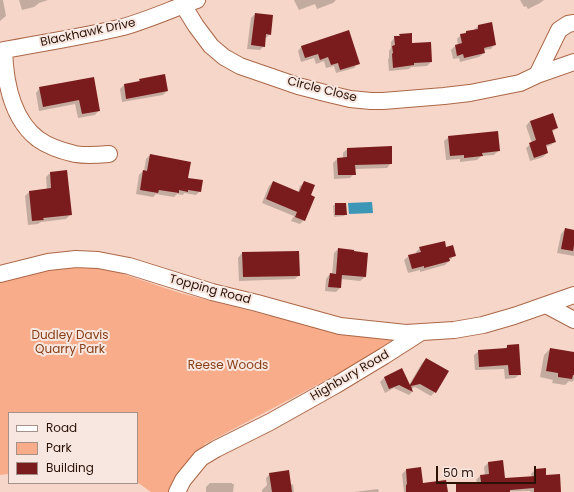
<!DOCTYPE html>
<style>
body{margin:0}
#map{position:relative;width:574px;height:492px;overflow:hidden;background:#f5d6c8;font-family:Poppins,sans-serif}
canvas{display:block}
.legend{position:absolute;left:8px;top:412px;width:130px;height:72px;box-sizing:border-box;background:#f7e7e0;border:1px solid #a69188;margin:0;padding:5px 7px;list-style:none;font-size:12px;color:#2c1105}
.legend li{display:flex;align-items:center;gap:8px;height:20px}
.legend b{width:20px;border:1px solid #a69188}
.scale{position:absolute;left:436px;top:466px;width:100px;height:18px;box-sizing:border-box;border:2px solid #2c1105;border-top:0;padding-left:5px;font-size:12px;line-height:14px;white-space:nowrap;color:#2c1105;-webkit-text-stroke:3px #f7e7e0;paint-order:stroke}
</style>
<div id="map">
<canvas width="574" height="492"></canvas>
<ul class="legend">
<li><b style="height:5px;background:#fff"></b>Road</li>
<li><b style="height:11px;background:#f9ac89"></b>Park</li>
<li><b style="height:11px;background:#7a1c1d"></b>Building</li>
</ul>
<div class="scale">50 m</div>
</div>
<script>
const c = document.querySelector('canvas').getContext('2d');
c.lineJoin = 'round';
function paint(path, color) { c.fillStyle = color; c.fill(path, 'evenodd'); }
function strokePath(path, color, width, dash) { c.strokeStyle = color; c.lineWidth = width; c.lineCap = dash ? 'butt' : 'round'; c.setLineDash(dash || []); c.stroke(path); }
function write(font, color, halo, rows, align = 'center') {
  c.font = font + ' Poppins,sans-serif'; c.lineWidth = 4; c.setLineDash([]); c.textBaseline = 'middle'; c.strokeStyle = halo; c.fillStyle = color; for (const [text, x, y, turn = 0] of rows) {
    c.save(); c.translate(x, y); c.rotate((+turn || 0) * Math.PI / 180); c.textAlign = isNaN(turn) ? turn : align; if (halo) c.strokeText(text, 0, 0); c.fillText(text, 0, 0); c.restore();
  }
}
const green = new Path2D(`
 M81 266 108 269 180 293 338 333 402 340 205 444 168 492H151L137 482V413H9V474L0 475V281L57 267Z`);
const water = new Path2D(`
 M372 202 373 213 349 214 348 203Z`);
const shadow = new Path2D(`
 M0 0H3L6 16 0 21Z
 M19 0H48L39 3 34 7 22 10Z
 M294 0H336L333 3 317 9 315 4 299 10Z
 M520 0H544L540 3 528 9 526 6 524 7Z
 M255 14 270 34 266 38H265L264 46 260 50 247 49 251 18Z
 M478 26 495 44 491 49 483 50 484 53 479 57 460 62 459 58 453 59 451 50 455 46 458 45 457 39 461 35 464 34 466 32 474 30Z
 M400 35 431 62 427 66 411 67 409 69 389 71 388 59 389 58V51L391 48V42L395 37H397Z
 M302 46 358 63 354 68 336 73 334 66 326 68 324 61 316 64 314 58 301 62 298 51Z
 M93 78 99 110 95 115 78 118 75 104 39 111 36 93 40 88Z
 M140 79 167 91 163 95 122 102 120 89 124 85 137 82Z
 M530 121 557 128 552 132 555 141 551 145 545 147 547 153 543 157 530 161 526 148 532 143 526 126Z
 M449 137 498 151 494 155 481 156 477 160 460 162V159L446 160 444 141Z
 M347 149 391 163 387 168 354 169V174L350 178 334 179 333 163 337 159H343V153Z
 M150 155 200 191 196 195 184 193 183 195 177 194 174 197 156 194 153 197 136 194 139 175 143 171H144L146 159Z
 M50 173 71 214 66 219 41 222 38 224 28 225 25 196 29 192 47 190 46 177Z
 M273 182 298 192 300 186 305 182 309 195 304 220 300 224 291 221 294 216 262 203 269 186Z
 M335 204 346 214 344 216 334 217 333 206Z
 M565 229 574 230V256L557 253 561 234Z
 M420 248H446L454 256 445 265 420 272V270L408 273 404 260 409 256 416 254V252Z
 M338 249 365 277 360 281 341 279 340 288 336 292 325 291 326 279 330 274 332 275 334 253Z
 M242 253 299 275 295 279 239 281 238 258Z
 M508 346 520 374 515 378 505 379 504 369 475 370 474 355 479 351 504 349Z
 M550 349 574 353V380L572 382 569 381 565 385 552 383 553 380 540 377 544 355Z
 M426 359 435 392 431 396 415 387 411 389 412 392 409 395 394 388 385 393 380 382 384 378 402 370 409 385 422 363Z
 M488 463 504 480 532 478 531 474 535 470 545 476 560 492H530V491L472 492 477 483 476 480 480 476H485L484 467Z
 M406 470 422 484 447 492H404L402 474Z
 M270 474 290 485 293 484 294 492H262V490L267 485 266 478Z
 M210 483H232V484H234L233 492H206V487Z
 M378 489 379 492H354Z`);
const building = new Path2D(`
 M255 13 273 15 271 35 266 34 265 47 251 45Z
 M492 22 496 45 484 48 485 53 464 58 463 54 457 56 455 45 462 43 460 34 466 33V31L478 29V25Z
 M349 30 360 64 340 70 338 63 331 65 328 57 320 60 318 54 305 58 301 46Z
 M412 33V43L431 42 432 62 414 63V65L393 68 392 54 393 53 392 46 395 45 394 36H400L399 34Z
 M165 74 168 91 126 99 124 84 140 81 139 79Z
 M94 77 100 111 82 114 79 100 43 107 39 87Z
 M553 113 558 128 552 130 556 142 546 145 548 153 534 158 529 143 536 140 530 121Z
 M498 131 500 151 482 153 483 156 464 158V155L450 156 448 136Z
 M392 146V164L355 165 356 175H338L337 158 347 157V148Z
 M150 154 191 162 188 178 203 180 201 192 188 190V192L179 190V193L159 190 158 193 140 190 143 170 147 171Z
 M67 170 72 215 43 218 44 220 32 221 29 191 51 188 50 172Z
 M273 181 299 192 304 181 315 185 311 195 315 197 305 221 295 217 297 212 266 199Z
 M335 203H346L347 215H335Z
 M565 228 574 230V245L573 251 561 249Z
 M445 241 446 247 453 245 456 256 449 258 450 261 424 268V266L412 269 408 255 421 252 419 247Z
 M338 248 354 250V251L368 253 366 277 342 275 341 288 328 287 330 273 336 274Z
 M299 251 300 276 243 277 242 252Z
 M519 344 521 375H509L508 365 479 367 478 350 507 348V345Z
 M550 348 574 352V375H573L572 379 558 377V373L546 371Z
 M426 358 449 371 436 393 420 384 411 386 413 392 399 385 389 389 384 377 402 368 410 385Z
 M503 460 505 478 536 476 535 469 546 468V475L560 474 561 492H534V488L510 490V492H456V484L481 482 480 475 489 474 488 462Z
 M421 467 423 483 446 480 448 492H406V485L407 484 406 469Z
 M289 470 292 492H272L269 473Z`);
const street = new Path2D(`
 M183 5 196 26 211 46 224 57 240 66 298 86 325 93 350 99 371 101H383L444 96 470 93 520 83 537 75 574 62
 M4 50C5 81 12 119 38 139 49 147 62 151 75 154 86 156 98 155 109 154
 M0 51C41 43 82 37 123 27 148 20 172 9 197 0
 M537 75 559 30 568 24 574 23
 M0 274 48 262 76 259 98 260 129 266 212 292 257 303 340 326 406 333 454 330 483 325 514 316 574 295
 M546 305 574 320
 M177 492 183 480 201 458 216 449 270 422 336 385 384 356 420 333`);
const streetNames = [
 ["Blackhawk Drive",88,33,-12],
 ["Circle Close",322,90,14],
 ["Topping Road",210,290,15],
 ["Highbury Road",350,376,-30]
];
const parkNames = [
 ["Dudley Davis",70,336],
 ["Quarry Park",70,350],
 ["Reese Woods",228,366]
];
paint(green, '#f9ac89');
paint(water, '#3c96b6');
paint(shadow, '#0003');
paint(building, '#7a1c1d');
strokePath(street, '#ac6747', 18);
strokePath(street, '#fff', 16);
write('12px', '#2c1105', '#f7e7e0', streetNames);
write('12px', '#883e16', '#f7e7e0', parkNames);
</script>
